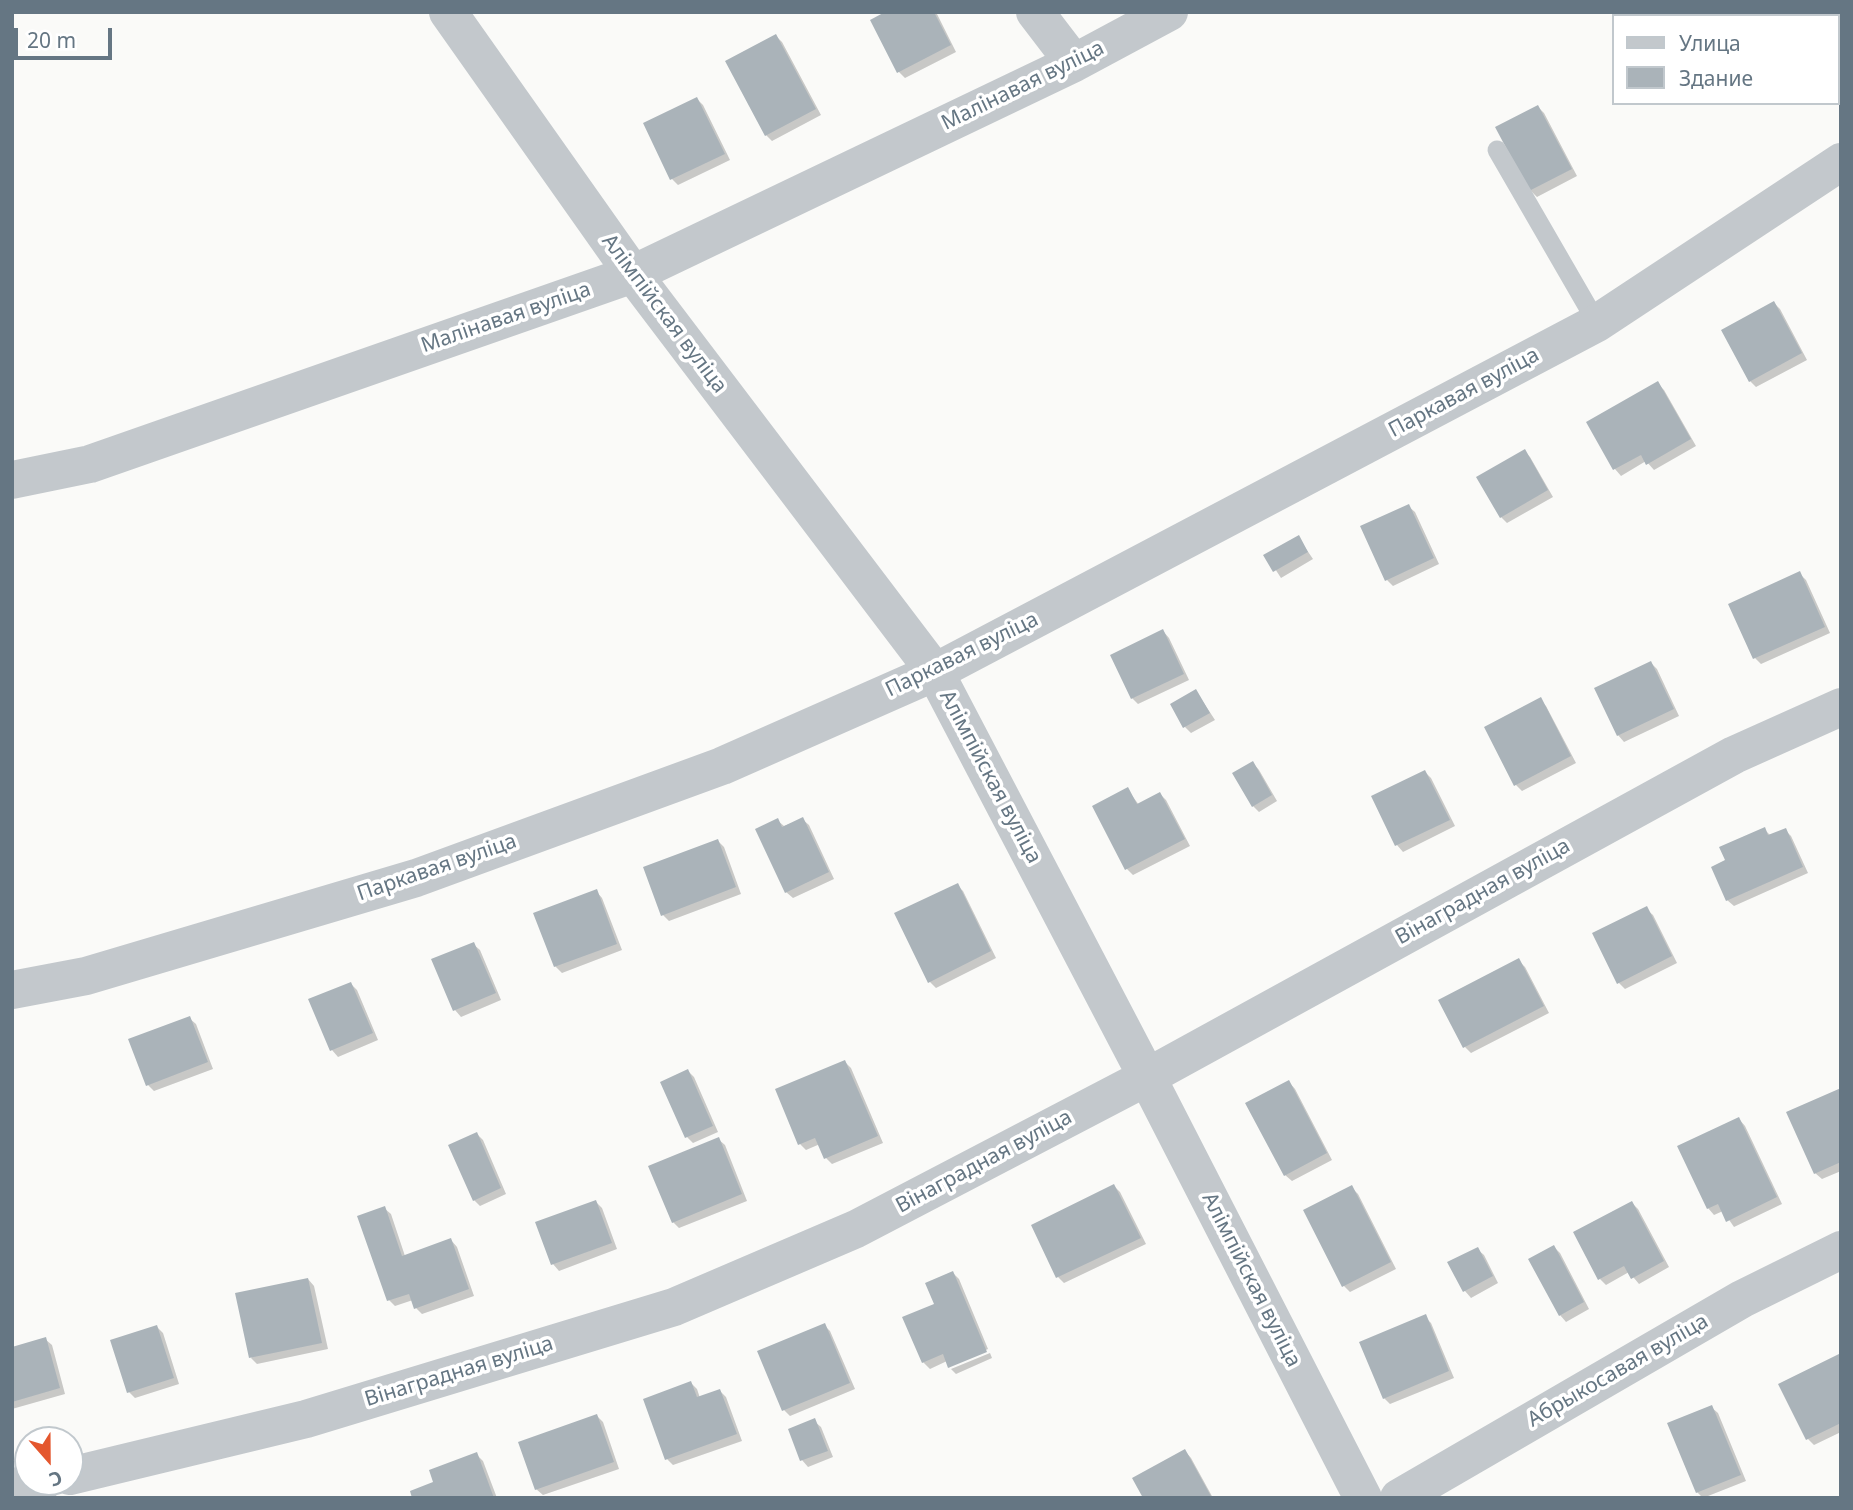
<!DOCTYPE html>
<meta charset="utf-8">
<style>
body{margin:0}
#map{position:relative;width:1853px;height:1510px;overflow:hidden;background:#fafaf8;font-family:"Noto Sans",sans-serif}
canvas{display:block}
.frame{position:absolute;inset:0;border:14px solid #657683;pointer-events:none}
.legend{position:absolute;left:1612px;top:14px;width:228px;height:91px;box-sizing:border-box;background:#fff;border:2px solid #c1c8cd;margin:0;padding:9px 12px;list-style:none;font-size:21px;color:#657683}
.legend li{display:flex;align-items:center;gap:14px;height:35px}
.legend b{width:35px;border:2px solid #c1c8cd}
.north{position:absolute;left:14px;top:1426px;width:70px;height:70px;box-sizing:border-box;background:#fff;border:2px solid #c1c8cd;border-radius:50%;rotate:159deg;font-size:19px;font-weight:700;line-height:28px;text-align:center;color:#657683}
.north::after{content:'';display:block;margin:auto;width:24px;height:32px;background:#e4572e;clip-path:polygon(50% 0,100% 100%,50% 72%,0 100%)}
.scale{position:absolute;left:14px;top:28px;width:98px;height:32px;box-sizing:border-box;border:4px solid #657683;border-top:0;padding-left:9px;font-size:21px;line-height:24px;white-space:nowrap;color:#657683;-webkit-text-stroke:5px #fff;paint-order:stroke}
</style>
<div id="map">
<canvas width="1853" height="1510"></canvas>
<div class="frame"></div>
<ul class="legend">
<li><b style="height:9px;background:#c3c8cc"></b>Улица</li>
<li><b style="height:19px;background:#aab3b9"></b>Здание</li>
</ul>
<div class="north">С</div>
<div class="scale">20 m</div>
</div>
<script>
const c = document.querySelector('canvas').getContext('2d');
c.lineJoin = 'round';
function paint(path, color) { c.fillStyle = color; c.fill(path, 'evenodd'); }
function strokePath(path, color, width, dash) { c.strokeStyle = color; c.lineWidth = width; c.lineCap = dash ? 'butt' : 'round'; c.setLineDash(dash || []); c.stroke(path); }
function write(font, color, halo, rows, align = 'center') {
  c.font = font + ' "Noto Sans",sans-serif'; c.lineWidth = 7; c.setLineDash([]); c.textBaseline = 'middle'; c.strokeStyle = halo; c.fillStyle = color; for (const [text, x, y, turn = 0] of rows) {
    c.save(); c.translate(x, y); c.rotate((+turn || 0) * Math.PI / 180); c.textAlign = isNaN(turn) ? turn : align; if (halo) c.strokeText(text, 0, 0); c.fillText(text, 0, 0); c.restore();
  }
}
const shadow = new Path2D(`
 M889 12H936L956 52 905 78 899 72Z
 M776 36 782 42 821 115 772 141 766 135Z
 M697 99 703 105 730 160 678 185 672 179Z
 M1538 107 1544 113 1577 176 1537 197 1530 190Z
 M1774 303 1780 309 1807 360 1756 387 1750 381Z
 M1657 383 1664 390 1696 446 1654 470 1646 461 1621 476 1615 469 1588 423Z
 M1524 451 1530 457 1553 497 1507 523 1501 517Z
 M1408 506 1415 512 1439 564 1393 586 1387 580Z
 M1298 537 1313 559 1281 578 1266 555Z
 M1799 573 1806 580 1830 633 1761 664 1755 658Z
 M1163 631 1169 638 1189 680 1138 704 1132 698Z
 M1651 663 1657 669 1679 716 1624 742 1618 735Z
 M1196 691 1215 720 1191 733 1185 727Z
 M1540 700 1546 706 1576 763 1522 791 1516 785Z
 M1253 763 1259 770 1277 801 1259 812 1253 806Z
 M1425 772 1431 778 1455 826 1403 852 1397 845 1373 797Z
 M1127 789 1139 805 1160 794 1166 800 1190 846 1133 875 1127 869 1094 807Z
 M802 819 809 825 834 879 793 898 786 892 777 820 784 826Z
 M1764 829 1771 836 1785 830 1791 836 1808 873 1734 906 1727 900V861Z
 M718 841 724 847 741 894 669 921 663 915Z
 M957 885 963 891 996 958 936 988 930 982Z
 M596 891 602 898 622 950 562 973 555 966Z
 M1646 909 1653 915 1677 963 1625 989 1619 983Z
 M473 944 480 950 501 1000 461 1017 455 1010Z
 M1519 961 1525 967 1549 1013 1471 1053 1465 1047Z
 M351 984 357 990 378 1040 338 1057 332 1050 311 1000Z
 M189 1018 196 1024 213 1069 154 1091 148 1085Z
 M845 1062 851 1068 883 1143 832 1164 826 1158 820 1144 806 1150 800 1144Z
 M688 1071 694 1077 718 1132 693 1143 687 1137Z
 M1289 1082 1295 1089 1332 1160 1292 1181 1285 1175Z
 M1841 1090V1171L1822 1179 1815 1173Z
 M1739 1119 1745 1126 1782 1204 1734 1227 1723 1211 1714 1215 1708 1208Z
 M477 1134 483 1140 506 1194 480 1206 474 1200Z
 M718 1139 725 1145 747 1201 679 1228 673 1222Z
 M1114 1186 1120 1192 1146 1244 1064 1283 1058 1277Z
 M1352 1188 1358 1194 1396 1269 1350 1292 1344 1286Z
 M596 1202 602 1208 617 1249 559 1271 553 1264Z
 M1632 1203 1638 1209 1669 1267 1639 1284 1629 1272 1606 1285 1600 1279Z
 M384 1208 391 1214 405 1256 451 1240 457 1247 474 1296 422 1314 416 1308 413 1300 395 1306 389 1300Z
 M1554 1247 1560 1253 1589 1309 1566 1322 1560 1315Z
 M1477 1249 1484 1255 1498 1283 1471 1298 1465 1291 1450 1263Z
 M953 1273 959 1279 988 1349 950 1366V1368L947 1361 930 1369 923 1362 905 1318 936 1305Z
 M308 1279 314 1286 328 1349 257 1364 251 1358Z
 M1425 1317 1431 1323 1454 1378 1390 1404 1384 1398Z
 M824 1325 830 1331 855 1389 790 1416 784 1410Z
 M157 1327 163 1333 179 1384 135 1398 129 1392Z
 M45 1339 52 1345 65 1394 12 1409V1349Z
 M990 1353 992 1358 956 1374 951 1369Z
 M1841 1355V1432L1814 1445 1808 1439Z
 M691 1383 697 1389 700 1398 720 1391 726 1397 742 1441 673 1465 667 1459Z
 M1711 1407 1718 1413 1746 1481 1703 1498 1697 1492Z
 M597 1416 603 1422 619 1469 543 1495 536 1489Z
 M814 1421 821 1427 833 1457 808 1467 802 1460Z
 M1185 1451 1191 1458 1213 1498H1145Z
 M477 1455 483 1461 497 1498H414Z`);
const building = new Path2D(`
 M885 12H934L951 45 897 73 870 20Z
 M776 34 816 109 765 136 725 61Z
 M697 97 725 154 670 180 643 123Z
 M1538 105 1572 169 1529 191 1495 127Z
 M1774 301 1802 353 1749 382 1721 330Z
 M1658 381 1691 439 1646 465 1641 455 1613 470 1586 422Z
 M1525 449 1548 490 1500 518 1476 477Z
 M1409 504 1434 558 1385 581 1360 526Z
 M1299 535 1308 552 1273 572 1263 555Z
 M1800 571 1825 627 1753 659 1728 604Z
 M1163 629 1184 674 1131 699 1110 655Z
 M1651 661 1674 709 1617 736 1594 688Z
 M1196 689 1210 713 1183 728 1170 704Z
 M1541 697 1571 756 1514 786 1484 727Z
 M1253 761 1272 795 1252 807 1232 773Z
 M1425 770 1450 820 1395 846 1371 796Z
 M1128 787 1137 804 1160 792 1185 839 1125 870 1092 806Z
 M803 817 829 872 785 893 755 829 778 818 782 827Z
 M1765 827 1768 835 1786 828 1803 867 1726 901 1711 867 1725 860 1719 847Z
 M718 839 736 887 661 916 643 867Z
 M958 883 991 951 928 983 894 913Z
 M597 889 617 944 554 967 533 913Z
 M1647 906 1672 956 1617 984 1592 933Z
 M474 942 496 993 453 1011 431 959Z
 M1519 958 1544 1006 1463 1048 1438 1000Z
 M351 982 373 1033 330 1051 308 999Z
 M190 1016 208 1062 146 1086 128 1039Z
 M845 1060 878 1136 824 1159 815 1138 798 1145 775 1089Z
 M688 1069 713 1126 685 1138 660 1082Z
 M1289 1080 1327 1153 1284 1176 1245 1103Z
 M1841 1088V1162L1814 1174 1786 1112Z
 M1739 1117 1777 1197 1726 1222 1718 1204 1707 1209 1677 1146Z
 M477 1132 501 1188 473 1201 448 1145Z
 M719 1137 742 1194 672 1223 648 1166Z
 M1114 1184 1141 1238 1056 1278 1031 1225Z
 M1352 1185 1391 1262 1342 1287 1303 1210Z
 M596 1200 612 1243 551 1265 535 1222Z
 M1632 1201 1664 1261 1631 1279 1624 1266 1598 1280 1573 1232Z
 M385 1206 402 1256 451 1238 469 1289 414 1309 409 1294 387 1301 357 1216Z
 M1554 1245 1584 1302 1559 1316 1528 1259Z
 M1478 1247 1493 1276 1463 1292 1447 1262Z
 M953 1271 987 1352 948 1368 943 1354 922 1363 902 1317 934 1304 925 1283Z
 M308 1278 322 1343 249 1358 235 1293Z
 M1426 1314 1449 1371 1383 1399 1359 1342Z
 M825 1323 850 1383 782 1411 757 1351Z
 M157 1325 174 1378 127 1393 110 1340Z
 M46 1337 60 1388 12 1402V1347Z
 M1841 1353V1423L1806 1440 1778 1384Z
 M691 1381 697 1397 720 1389 737 1434 665 1460 643 1399Z
 M1712 1405 1741 1475 1696 1493 1667 1423Z
 M597 1414 614 1462 535 1490 518 1442Z
 M815 1418 828 1451 800 1461 788 1429Z
 M1185 1449 1212 1498H1143L1132 1478Z
 M477 1452 494 1498H412L410 1491 433 1482 429 1470Z`);
const lane = new Path2D(`
 M1497 150 1597 323`);
const street = new Path2D(`
 M448 12 633 274 935 672 1147 1077 1363 1498
 M1035 12 1074 63
 M12 480 90 464 633 274 1074 63 1169 12
 M12 990 86 976 416 878 722 766 935 672 1597 323 1841 162
 M70 1476 306 1419 674 1307 856 1229 1147 1077 1734 755 1841 707
 M12 1487 43 1482
 M1399 1498 1742 1299 1841 1250`);
const streetNames = [
 ["Малінавая вуліца",1023,86,-26],
 ["Алімпійская вуліца",664,314,53],
 ["Малінавая вуліца",506,318,-19],
 ["Паркавая вуліца",1464,393,-28],
 ["Паркавая вуліца",962,655,-26],
 ["Алімпійская вуліца",990,777,62],
 ["Паркавая вуліца",437,868,-19],
 ["Вінаградная вуліца",1483,892,-29],
 ["Вінаградная вуліца",984,1162,-28],
 ["Алімпійская вуліца",1251,1280,63],
 ["Абрыкосавая вуліца",1618,1371,-30],
 ["Вінаградная вуліца",459,1372,-17]
];
paint(shadow, '#0003');
paint(building, '#aab3b9');
strokePath(lane, '#c3c8cc', 19);
strokePath(street, '#c3c8cc', 38);
write('21px', '#657683', '#fff', streetNames);
</script>
